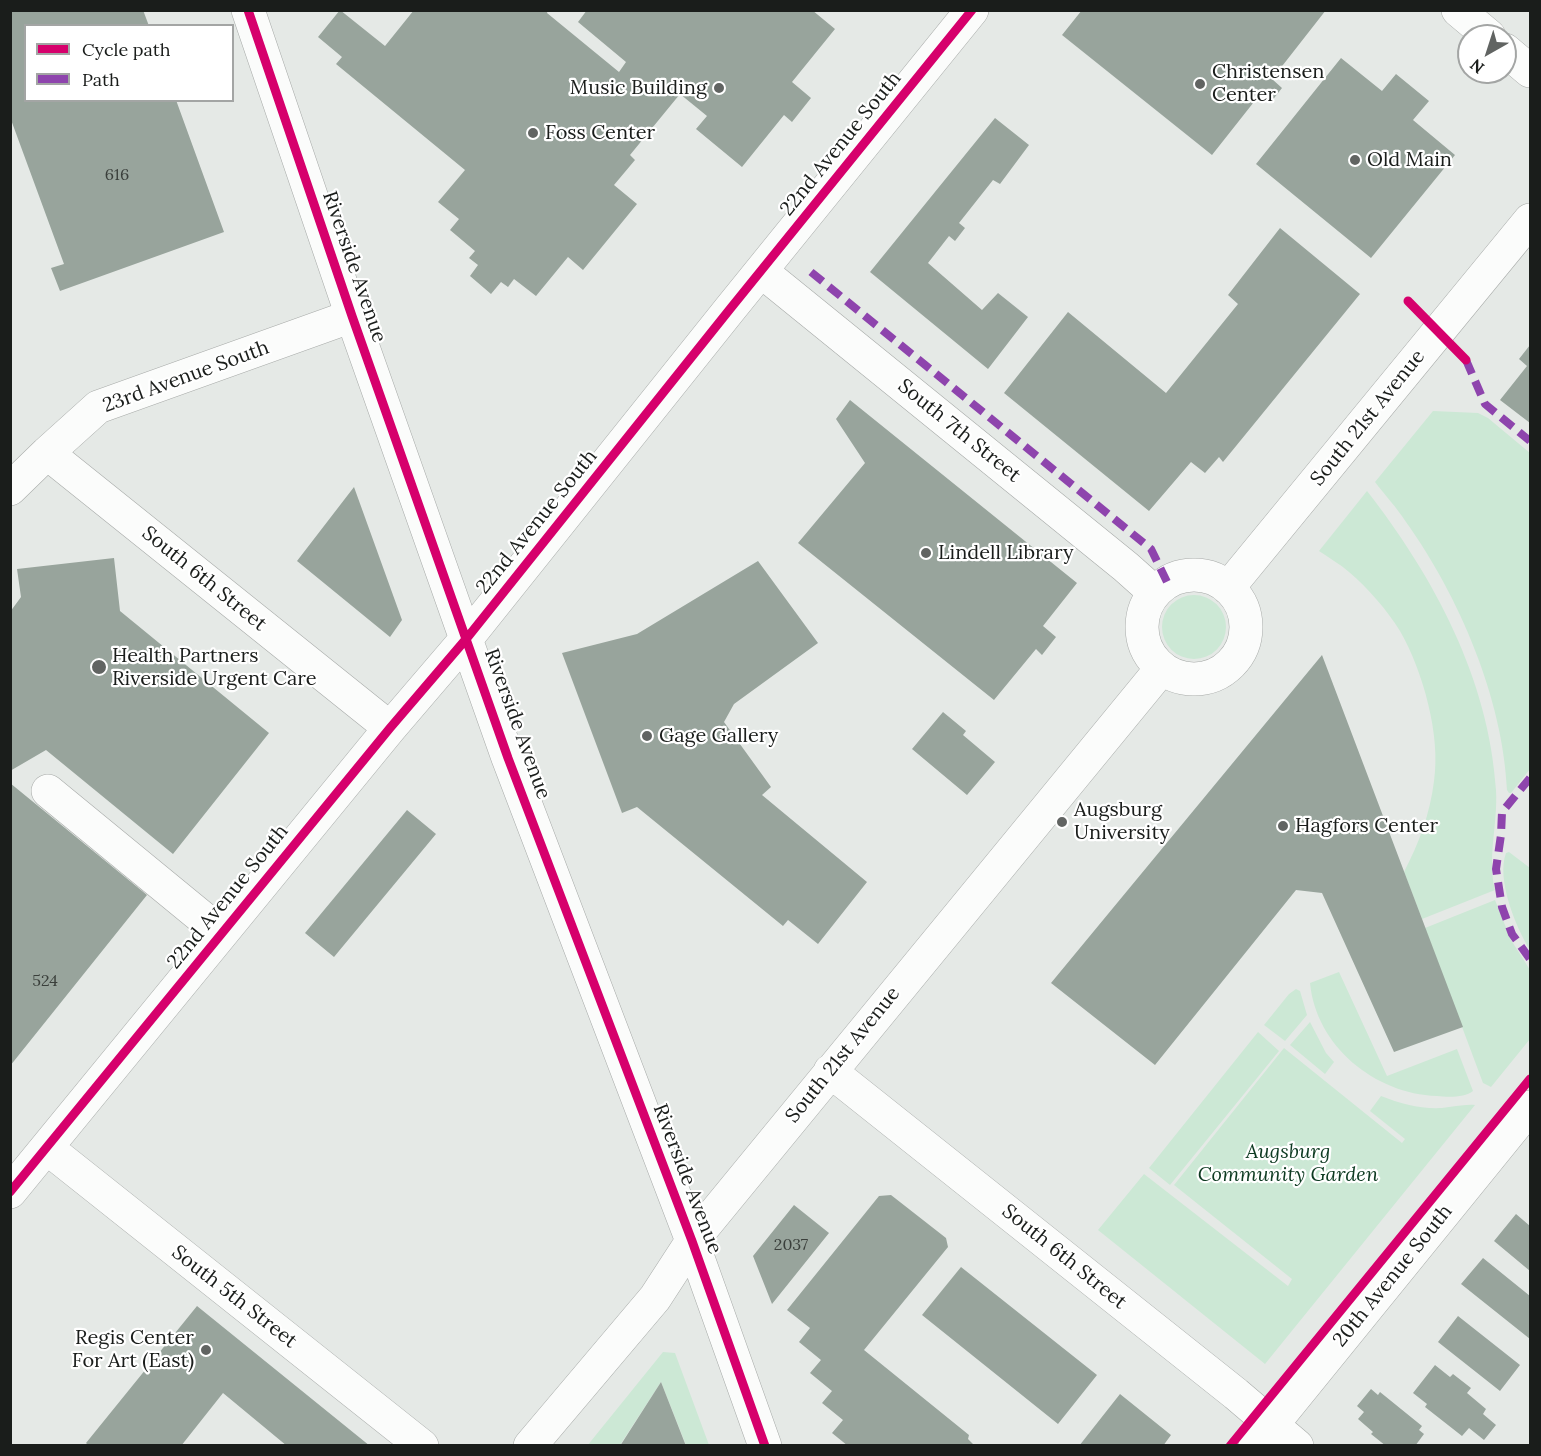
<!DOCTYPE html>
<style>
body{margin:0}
#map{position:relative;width:1541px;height:1456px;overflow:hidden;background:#e5e9e6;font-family:Lora,serif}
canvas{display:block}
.frame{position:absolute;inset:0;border:12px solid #1a1d1b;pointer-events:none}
.legend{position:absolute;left:24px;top:24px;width:210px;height:78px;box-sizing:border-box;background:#fff;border:2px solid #a3a5a4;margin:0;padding:8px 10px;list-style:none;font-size:18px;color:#1a1d1b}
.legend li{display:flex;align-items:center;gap:12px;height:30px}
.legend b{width:30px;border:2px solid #a3a5a4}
.north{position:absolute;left:1457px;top:24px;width:60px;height:60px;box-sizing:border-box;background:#fff;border:2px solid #a3a5a4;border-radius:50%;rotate:219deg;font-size:16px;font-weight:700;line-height:24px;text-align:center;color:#1a1d1b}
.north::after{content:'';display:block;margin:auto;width:21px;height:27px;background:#616462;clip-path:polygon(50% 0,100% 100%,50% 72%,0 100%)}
</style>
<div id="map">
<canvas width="1541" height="1456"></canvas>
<div class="frame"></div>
<ul class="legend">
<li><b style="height:8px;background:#d6006c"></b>Cycle path</li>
<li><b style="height:8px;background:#8e44ad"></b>Path</li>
</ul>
<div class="north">N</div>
</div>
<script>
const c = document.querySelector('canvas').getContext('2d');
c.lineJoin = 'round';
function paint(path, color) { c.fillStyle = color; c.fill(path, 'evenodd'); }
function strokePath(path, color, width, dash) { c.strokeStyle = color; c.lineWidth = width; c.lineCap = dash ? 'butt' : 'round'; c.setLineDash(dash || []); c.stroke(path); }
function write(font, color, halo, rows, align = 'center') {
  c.font = font + ' Lora,serif'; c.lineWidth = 4.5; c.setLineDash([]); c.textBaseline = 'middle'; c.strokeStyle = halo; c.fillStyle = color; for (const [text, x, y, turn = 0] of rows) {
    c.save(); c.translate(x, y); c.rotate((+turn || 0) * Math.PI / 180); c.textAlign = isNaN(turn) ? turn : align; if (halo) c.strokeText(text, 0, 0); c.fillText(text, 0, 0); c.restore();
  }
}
const green = new Path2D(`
 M1433 411 1478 413 1488 418 1530 453V769L1511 793H1509L1507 790C1503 699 1459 596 1406 522 1397 508 1385 495 1375 482Z
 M1367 491C1434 577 1489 679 1496 790 1498 824 1487 858 1495 890L1422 919 1404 872C1419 843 1430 814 1434 781 1441 736 1423 671 1400 631 1387 610 1368 588 1349 572 1340 564 1329 558 1319 551Z
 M1162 627a32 32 0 1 1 64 0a32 32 0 1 1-64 0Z
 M1509 852 1530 868V950C1516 928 1496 879 1506 853Z
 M1495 900 1511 940 1530 970V1039L1491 1087 1483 1083 1425 928Z
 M1339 972 1387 1076 1457 1049 1473 1091C1465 1098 1447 1097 1437 1096 1375 1094 1316 1046 1310 983Z
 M1296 989 1300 991 1307 1015 1285 1041 1264 1025 1289 994Z
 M1310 1022 1326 1053 1334 1062 1325 1074 1290 1045Z
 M1258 1032 1279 1051 1170 1185 1149 1168Z
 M1284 1048 1402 1143 1405 1139 1370 1111 1381 1096C1401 1104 1420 1109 1442 1108 1453 1107 1464 1104 1475 1105L1265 1364 1098 1230 1144 1174 1288 1286 1292 1279 1174 1185Z
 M663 1352 675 1353 709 1445H686L661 1382 620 1445 587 1446Z`);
const building = new Path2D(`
 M10 10H143L149 26H26V100H176L224 232 60 291 51 268 64 264 10 117Z
 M340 10 385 46 414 10H548L547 13 619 72 626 62 578 22 587 10H812L835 29 792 82 811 98 792 122 784 115 742 167 696 129 707 116 680 94 630 155 635 160 614 185 637 204 583 270 568 257 536 296 514 279 508 287 501 282 491 294 470 276 478 265 469 258 475 251 450 230 459 219 438 202 465 170 336 64 342 57 318 37Z
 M1082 10H1326L1272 79 1282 88 1271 102 1261 93 1212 155 1062 35Z
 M1341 58 1382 91 1396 74 1429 101 1413 120 1455 155 1371 258 1256 164Z
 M995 118 1029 145 1000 184 993 180 959 223 965 228 955 241 949 236 928 263 982 310 998 293 1028 317 988 369 870 272Z
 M1280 228 1360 294 1223 462 1219 457 1205 473 1191 462 1149 511 1004 393 1068 312 1166 393 1238 304 1228 295Z
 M1530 345V423L1500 400 1527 366 1519 359Z
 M850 400 1077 583 1043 626 1056 637 1042 655 1036 649 994 700 798 543 865 463 836 419Z
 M354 487 402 620 390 637 297 561Z
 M114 558 120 611 269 733 173 854 46 750 10 771V612L21 597 17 569Z
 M758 561 818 643 734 704 724 722 771 787 762 795 867 882 818 944 788 920 783 926 637 807 622 813 562 653 637 634Z
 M1322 655 1463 1027 1394 1052 1322 893 1296 890 1155 1065 1051 983Z
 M943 712 966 731 963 735 995 762 967 795 912 749Z
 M10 783 147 895 10 1066Z
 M407 810 436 834 334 957 305 933Z
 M891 1195 946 1238 948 1247 864 1350 969 1435 968 1439 975 1446H848L832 1433 843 1420 822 1403 832 1391 810 1373 821 1360 799 1342 810 1328 787 1310 879 1196Z
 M794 1205 829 1233 772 1304 753 1256Z
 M1516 1214 1530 1226V1271L1494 1241Z
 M1483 1258 1530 1296V1339L1461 1284Z
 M961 1267 1097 1375 1058 1424 922 1315Z
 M197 1306 370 1446H287L223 1393 181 1446H89L86 1443Z
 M1458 1316 1520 1365 1500 1391 1438 1342Z
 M1435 1365 1450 1377 1453 1374 1471 1388 1467 1393 1486 1409 1483 1414 1496 1425 1484 1440 1469 1428 1462 1436 1425 1407 1427 1404 1413 1393Z
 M661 1382 686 1446H620Z
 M1371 1389 1378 1395 1380 1392 1422 1426 1419 1430 1424 1434 1415 1446H1386L1371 1434 1373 1432 1358 1419 1364 1412 1357 1406Z
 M1120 1394 1171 1435 1163 1446H1079Z`);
const minor = new Path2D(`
 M248 10 352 316 508 758 692 1241 765 1446
 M1458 10 1489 36
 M1505 50 1530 71
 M761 271 1126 567 1154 592
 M47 453 390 728
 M10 489 47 453 98 407 352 316
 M1142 627a52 52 0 1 1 104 0a52 52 0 1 1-104 0Z
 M1228 588 1530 220
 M48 791 221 933
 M830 1071 1236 1394 1297 1446
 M47 1148 422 1446
 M10 1192 390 728 467 638 730 309 972 10
 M530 1446 655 1298 692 1241 1162 668
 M1255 1446 1530 1107`);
const quiet = new Path2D(`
 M811 272 1151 549 1167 582
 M1466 360 1485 404 1530 441
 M1530 778 1502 812 1501 835 1496 869 1502 907 1512 934 1530 959`);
const cycleway = new Path2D(`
 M248 10 352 316 508 758 692 1241 765 1446
 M1408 301 1466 360
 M10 1192 390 728 467 638 730 309 972 10
 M1230 1446 1530 1079`);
const markers = [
 [1200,84,6,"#616462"],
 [719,88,6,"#616462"],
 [533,133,6,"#616462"],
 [1355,160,6,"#616462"],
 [926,553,6,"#616462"],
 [99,667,8,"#616462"],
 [647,736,6,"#616462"],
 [1062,822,6,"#616462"],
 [1283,826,6,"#616462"],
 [206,1350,6,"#616462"]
];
const numberNames = [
 ["616",117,175],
 ["524",45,981],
 ["2037",791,1245]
];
const poiNames = [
 ["Christensen",1212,72],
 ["Center",1212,95],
 ["Music Building",707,88,"right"],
 ["Foss Center",545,133],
 ["Old Main",1367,160],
 ["Lindell Library",938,553],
 ["Health Partners",112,656],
 ["Riverside Urgent Care",112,679],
 ["Gage Gallery",659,736],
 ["Augsburg",1074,810],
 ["University",1074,833],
 ["Hagfors Center",1295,826],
 ["Regis Center",194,1338,"right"],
 ["For Art (East)",194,1361,"right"]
];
const streetNames = [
 ["22nd Avenue South",841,144,-51],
 ["Riverside Avenue",354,267,71],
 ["23rd Avenue South",186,377,-20],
 ["South 21st Avenue",1368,418,-51],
 ["South 7th Street",959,431,39],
 ["22nd Avenue South",537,522,-51],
 ["South 6th Street",204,579,39],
 ["Riverside Avenue",517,724,70],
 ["22nd Avenue South",228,897,-51],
 ["South 21st Avenue",843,1055,-51],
 ["Riverside Avenue",687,1179,69],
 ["South 6th Street",1064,1257,39],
 ["20th Avenue South",1393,1276,-51],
 ["South 5th Street",234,1297,38]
];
const parkNames = [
 ["Augsburg",1288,1152],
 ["Community Garden",1288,1175]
];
paint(green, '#cce8d5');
paint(building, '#98a49c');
strokePath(minor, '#a7aaa8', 34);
strokePath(minor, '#fbfcfb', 33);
strokePath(quiet, '#8e44ad', 8, [15, 8]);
strokePath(cycleway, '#d6006c', 9);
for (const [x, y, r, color] of markers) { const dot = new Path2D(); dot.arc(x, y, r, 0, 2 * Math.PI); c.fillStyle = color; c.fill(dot); strokePath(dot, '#fff', 2); }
write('16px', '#3a3f3b', null, numberNames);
write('20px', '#1a1d1b', '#fff', poiNames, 'left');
write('20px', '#1a1d1b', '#fff', streetNames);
write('italic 20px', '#0d3a21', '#fff', parkNames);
</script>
